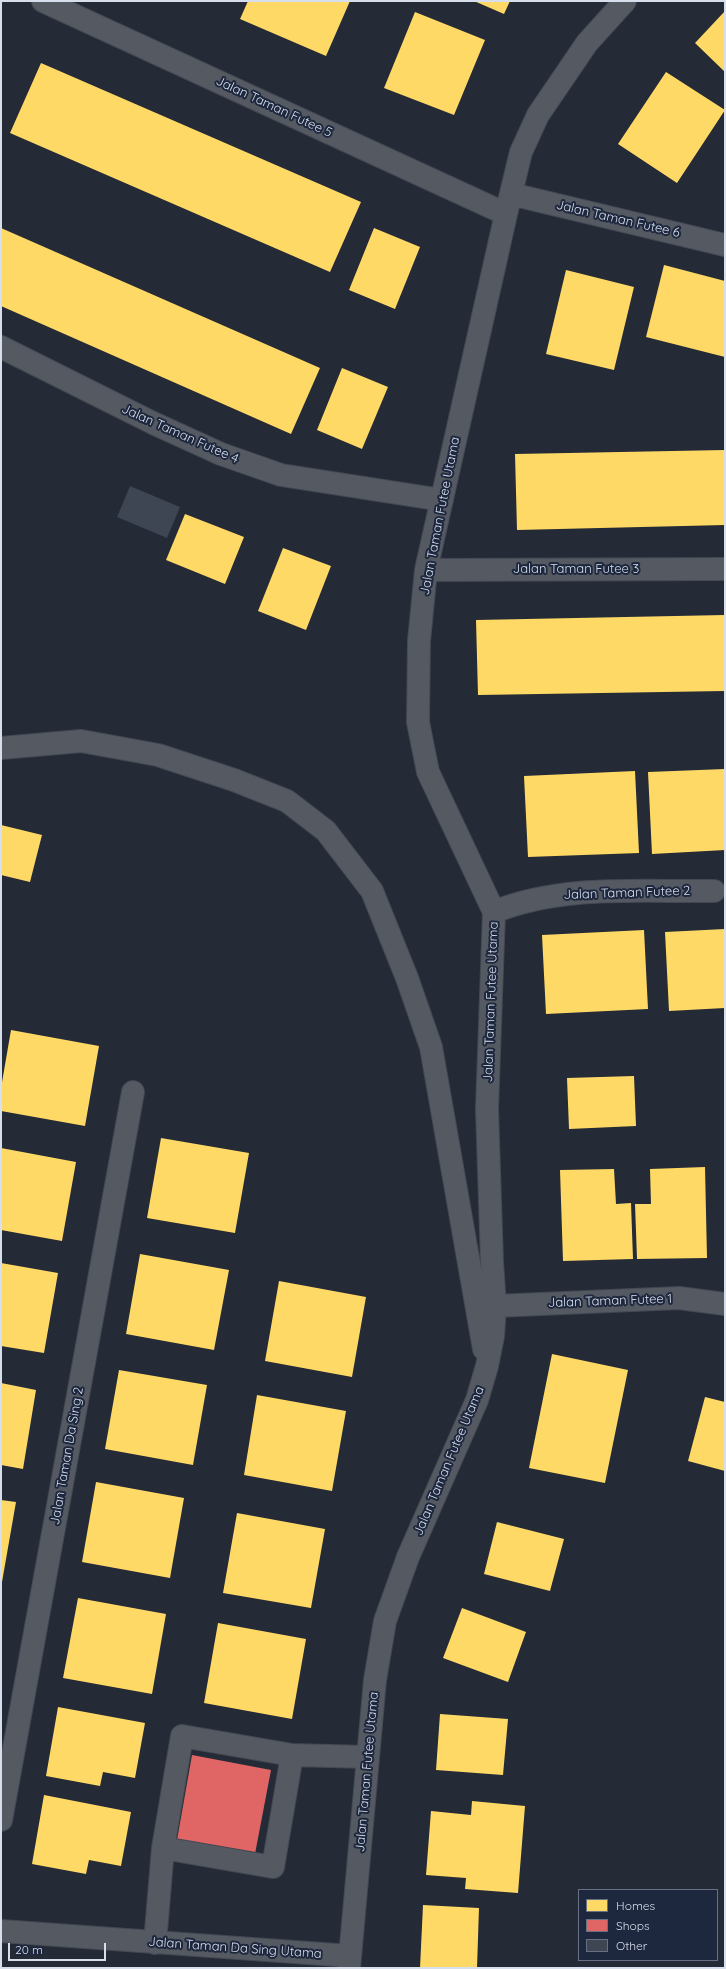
<!DOCTYPE html>
<style>
body{margin:0}
#map{position:relative;width:726px;height:1969px;overflow:hidden;background:#242a36;font-family:Quicksand,sans-serif}
canvas{display:block}
.frame{position:absolute;inset:0;border:2px solid #d7dfed;pointer-events:none}
.legend{position:absolute;left:578px;top:1889px;width:140px;height:72px;box-sizing:border-box;background:#1d273d;border:1px solid #677183;margin:0;padding:5px 7px;list-style:none;font-size:12px;color:#d7dfed}
.legend li{display:flex;align-items:center;gap:8px;height:20px}
.legend b{width:20px;border:1px solid #677183}
.scale{position:absolute;left:8px;top:1943px;width:98px;height:18px;box-sizing:border-box;border:2px solid #d7dfed;border-top:0;padding-left:5px;font-size:12px;line-height:14px;white-space:nowrap;color:#d7dfed;-webkit-text-stroke:3px #1d273d;paint-order:stroke}
</style>
<div id="map">
<canvas width="726" height="1969"></canvas>
<div class="frame"></div>
<ul class="legend">
<li><b style="height:11px;background:#ffd966"></b>Homes</li>
<li><b style="height:11px;background:#e06666"></b>Shops</li>
<li><b style="height:11px;background:#3e4553"></b>Other</li>
</ul>
<div class="scale">20 m</div>
</div>
<script>
const c = document.querySelector('canvas').getContext('2d');
c.lineJoin = 'round';
function paint(path, color) { c.fillStyle = color; c.fill(path, 'evenodd'); }
function strokePath(path, color, width, dash) { c.strokeStyle = color; c.lineWidth = width; c.lineCap = dash ? 'butt' : 'round'; c.setLineDash(dash || []); c.stroke(path); }
function write(font, color, halo, rows, align = 'center') {
  c.font = font + ' Quicksand,sans-serif'; c.lineWidth = 4; c.setLineDash([]); c.textBaseline = 'middle'; c.strokeStyle = halo; c.fillStyle = color; for (const [text, x, y, turn = 0] of rows) {
    c.save(); c.translate(x, y); c.rotate((+turn || 0) * Math.PI / 180); c.textAlign = isNaN(turn) ? turn : align; if (halo) c.strokeText(text, 0, 0); c.fillText(text, 0, 0); c.restore();
  }
}
const homes = new Path2D(`
 M248 1H350L326 56 240 19Z
 M474 1H510L504 14Z
 M725 11V72L695 43Z
 M415 12 485 40 454 115 384 88Z
 M41 63 361 202 330 272 10 133Z
 M666 72 725 110 677 183 618 144Z
 M1 228 320 368 291 434 1 306Z
 M374 228 420 247 395 309 349 290Z
 M664 265 725 281V357L646 337Z
 M566 270 634 287 614 370 546 354Z
 M342 368 388 387 362 449 317 430Z
 M725 450V525L517 530 515 454Z
 M185 514 244 537 225 584 166 560Z
 M283 548 331 566 306 630 258 611Z
 M725 615V691L478 695 476 620Z
 M725 769V850L652 854 648 772Z
 M635 771 639 853 528 857 524 776Z
 M1 825 42 835 30 882 1 875Z
 M725 929V1008L669 1011 665 932Z
 M644 930 648 1009 546 1014 542 935Z
 M11 1030 99 1046 85 1126 1 1111V1088Z
 M634 1076 636 1126 569 1129 567 1078Z
 M161 1138 249 1153 235 1233 147 1218Z
 M1 1148 76 1162 62 1241 1 1230Z
 M705 1167 707 1258 637 1259 635 1204H651L650 1169Z
 M614 1169 616 1204 631 1203 633 1259 563 1261 560 1170Z
 M140 1254 229 1270 214 1350 126 1334Z
 M1 1263 58 1273 44 1353 1 1346Z
 M279 1281 366 1297 352 1377 265 1361Z
 M552 1354 628 1370 605 1483 529 1468Z
 M119 1370 207 1385 193 1465 105 1449Z
 M1 1383 36 1390 23 1469 1 1465Z
 M257 1395 346 1411 332 1491 244 1475Z
 M705 1397 725 1402V1471L688 1461Z
 M96 1482 184 1498 170 1578 82 1562Z
 M1 1500 16 1502 2 1582H1Z
 M237 1513 325 1529 311 1608 223 1593Z
 M497 1522 564 1539 550 1591 484 1574Z
 M78 1598 166 1614 152 1694 63 1678Z
 M462 1608 526 1632 508 1682 443 1658Z
 M218 1623 306 1639 292 1719 204 1703Z
 M58 1707 145 1723 135 1778 103 1772 100 1786 46 1776Z
 M440 1714 508 1719 503 1775 436 1770Z
 M44 1795 131 1812 121 1866 89 1860 86 1874 32 1864Z
 M472 1801 525 1806 518 1893 465 1889 466 1878 426 1875 431 1811 471 1815Z
 M423 1905 479 1908 477 1968H420Z`);
const shops = new Path2D(`
 M192 1755 271 1770 255 1854 177 1840Z`);
const building = new Path2D(`
 M130 486 180 507 167 538 117 517Z`);
const minor = new Path2D(`
 M43 1 506 214
 M511 194 725 245
 M1 347 153 423 221 454 281 475 442 500
 M426 570 725 569
 M1 748 81 741 158 755 234 780 287 801 326 831 372 891 407 978 431 1047 484 1349
 M494 912C563 884 641 892 714 891
 M495 1306 679 1298 725 1304
 M292 1755 368 1757
 M1 1820 133 1092
 M1 1931 350 1956
 M155 1943 163 1848 182 1736 292 1755 273 1867 163 1848
 M349 1968 375 1680 385 1621 408 1557 477 1400 487 1366 493 1336 495 1306 492 1262 487 1109 494 912 428 772 418 722 419 641 426 570 506 214 521 152 538 115 587 43 625 1`);
const streetNames = [
 ["Jalan Taman Futee 5",274,107,25],
 ["Jalan Taman Futee 6",618,219,13],
 ["Jalan Taman Futee 4",180,434,24],
 ["Jalan Taman Futee Utama",440,516,-79],
 ["Jalan Taman Futee 3",576,569],
 ["Jalan Taman Futee 2",627,893,-2],
 ["Jalan Taman Futee Utama",491,1002,-88],
 ["Jalan Taman Futee 1",610,1301,-2],
 ["Jalan Taman Da Sing 2",67,1456,-80],
 ["Jalan Taman Futee Utama",449,1461,-67],
 ["Jalan Taman Futee Utama",367,1772,-85],
 ["Jalan Taman Da Sing Utama",235,1948,4]
];
paint(homes, '#ffd966');
paint(shops, '#e06666');
paint(building, '#3e4553');
strokePath(minor, '#434853', 24);
strokePath(minor, '#545962', 22);
write('13px', '#d7dfed', '#1d273d', streetNames);
</script>
